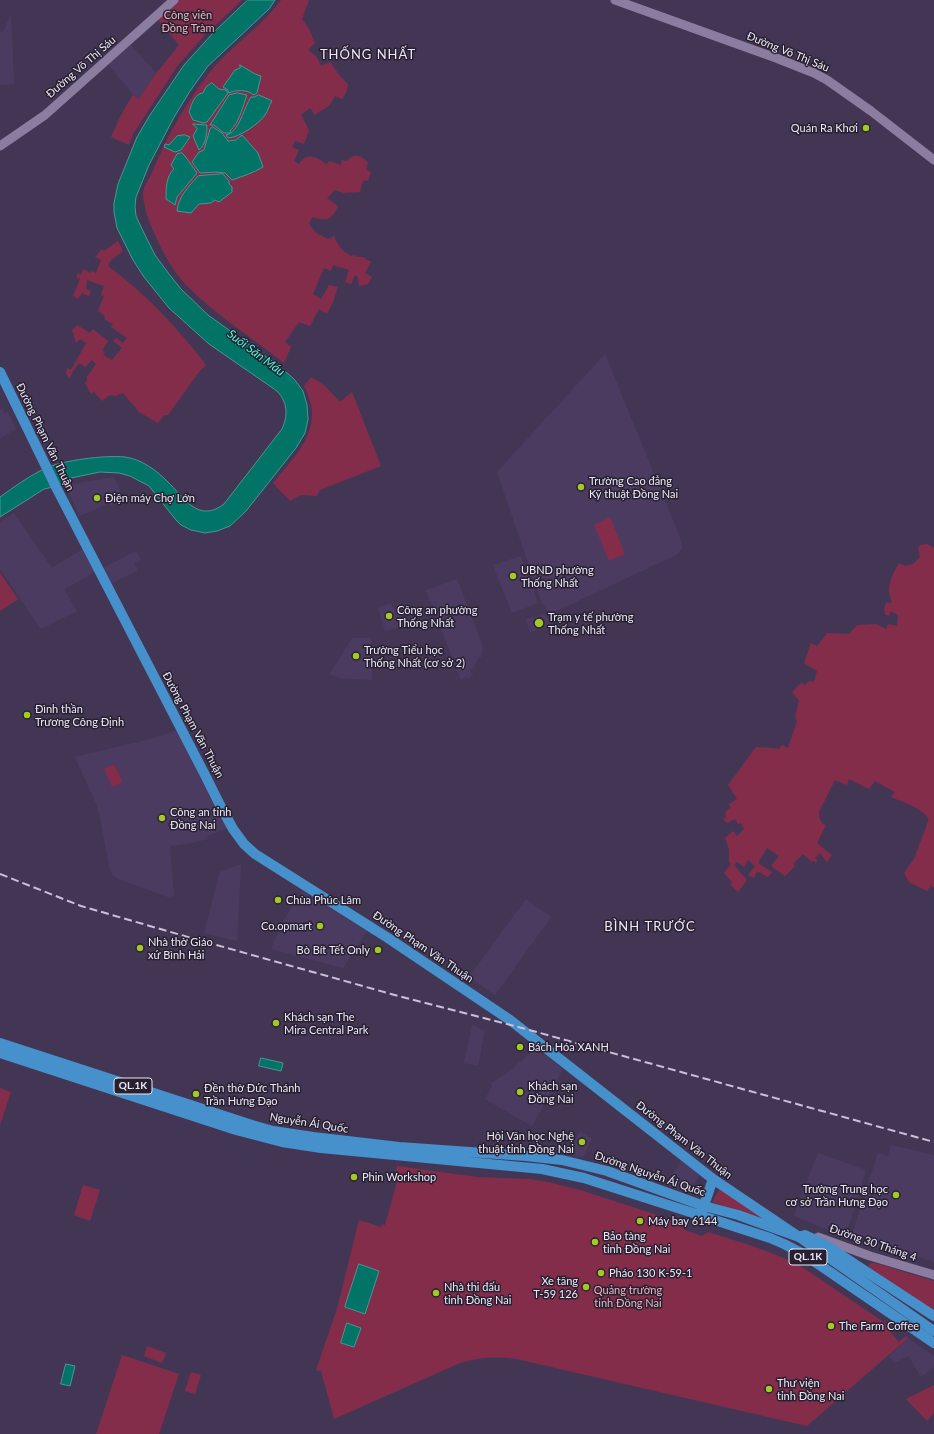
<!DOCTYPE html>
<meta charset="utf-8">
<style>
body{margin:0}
canvas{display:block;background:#433655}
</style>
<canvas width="934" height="1434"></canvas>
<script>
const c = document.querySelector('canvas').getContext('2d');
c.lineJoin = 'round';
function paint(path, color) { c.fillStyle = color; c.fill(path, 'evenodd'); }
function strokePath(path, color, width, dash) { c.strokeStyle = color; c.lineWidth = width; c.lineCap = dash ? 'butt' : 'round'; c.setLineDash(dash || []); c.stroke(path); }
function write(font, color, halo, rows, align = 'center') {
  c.font = font + ' Lato,sans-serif'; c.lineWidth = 3; c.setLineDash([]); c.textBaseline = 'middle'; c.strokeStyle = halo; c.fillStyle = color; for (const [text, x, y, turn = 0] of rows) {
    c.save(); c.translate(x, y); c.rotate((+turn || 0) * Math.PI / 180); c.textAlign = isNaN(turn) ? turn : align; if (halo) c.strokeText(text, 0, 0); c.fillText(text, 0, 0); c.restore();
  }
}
const built = new Path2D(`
 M11 14 14 84 0 85V33L4 30Z
 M130 44 156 73 138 100 108 64Z
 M605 354 681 540 682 548 676 555 550 614 542 603 497 472Z
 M2 409 5 414 8 412 16 429 0 438V410Z
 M114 477 124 501 111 506 110 503 79 516 67 488 68 485Z
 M14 513 52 568 83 549 95 572 64 589 77 611 41 629 0 569V522Z
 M136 551 141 560 134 564 138 570 109 585 101 569Z
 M521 556 538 603 512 613 493 565Z
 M457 579 483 647 481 657 478 658 474 668 470 670 473 675 468 679 466 677 461 680 426 590Z
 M391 603 401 627 385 631 378 608Z
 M545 614 552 626 530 632 526 619Z
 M352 638H371L372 680 340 678 330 674Z
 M178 730 228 828 207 836 208 839 187 844 170 846 174 896 168 897 119 879 113 875 110 870 98 808 75 757 147 740Z
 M241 864 237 941 204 933 220 872Z
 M302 891 367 931 343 968 271 949 284 920Z
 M526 899 551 917 495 995 469 977Z
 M472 1025 477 1027V1028L485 1030 478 1066 464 1063Z
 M535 1048 563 1069 532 1126 485 1099 493 1085 490 1084 515 1067 519 1061 521 1062Z
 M580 1131 592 1139 583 1157 568 1155Z
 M891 1145 934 1155V1262L852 1234 878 1153 888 1156Z
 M818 1153 866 1170 846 1235 822 1228 794 1215Z
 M681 1161 700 1174 690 1193 666 1184Z
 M908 1338 934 1356V1367L921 1377 909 1356 894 1363 889 1356Z`);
const green = new Path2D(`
 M179 0H242L205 35 178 65 133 134 129 145 111 137 120 117 132 96 134 95 138 100 154 76 179 45 158 20Z
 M281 0H309L302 19 309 29 315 43 308 50 317 57 321 66 330 62 340 76 348 84 346 93 342 99 335 96 330 105 315 115 310 108 301 115 309 130 304 144 295 141 292 147 299 150 294 161 299 164C301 162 301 160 303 159 309 154 320 158 324 163L327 164 329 161 341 165 342 160 347 161C355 152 360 156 368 162L366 170 371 172 368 181 363 180 360 192 344 193 335 190 327 198 338 206C331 221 327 221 312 217L309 224 316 233 328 239 334 236C338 246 342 251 351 256L355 255 357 257H363L371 262 365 273 372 277 368 284 359 286 358 277 355 275 351 284 345 282 349 270 333 265 331 271 324 268 313 294 321 299 329 285 338 287 333 302 327 314 319 309 310 326 299 322 285 342 291 347 284 363C251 337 216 315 187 286 173 271 163 253 155 235 149 222 144 208 143 194 143 188 148 180 151 175 166 138 186 102 211 71 232 45 262 27 281 0Z
 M118 241 123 251 111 260 108 266C145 293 178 328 206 365L199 372 168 415H164L158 423 139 412 123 393 115 396 110 395 102 401 94 392 91 394 85 383 87 381V377L96 364 92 360 85 367 79 363 75 368 69 379 66 373 67 368 71 370 86 343 80 339 76 343 72 330 77 325 90 333 93 329 108 341 102 351 105 352 103 355 112 360 122 348 113 341 116 338 123 343 127 338 111 327 113 324 104 319 105 316 98 311 104 296 101 295 104 286 87 280 86 289 91 291 89 296 82 293 78 299 73 296 80 279 76 277 78 273 81 275 83 269 90 273 92 271 96 273 101 260 95 257 102 249 104 251Z
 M311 377 324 385 340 402 352 392 381 466 320 490 317 496 301 495 290 501 273 483C292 460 320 433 310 401 308 395 307 391 304 386Z
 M610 517 625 554 609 561 594 525Z
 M927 544 934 548V887L931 886 927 891 909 882 904 873 914 859 929 819C920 807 905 803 891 797L895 792 875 781 869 789 849 779 847 785 835 780 819 812V818L823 824 826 825 818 841V844L832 855 827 862 820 853 815 858 817 860 816 863 814 861 812 862 803 854 793 864 795 866 785 876 771 866 779 856 767 848 758 863 772 872 768 877 759 872 756 873 754 878 748 875 755 866 748 860 744 867 737 862 734 865 747 880 738 892 730 884 732 882 724 873 731 864 729 862V849L725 838 733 831 737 836 744 829 741 823 738 824 735 819 727 823 723 819 726 817 725 812 731 808 729 804 737 799 728 785 756 747C764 748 771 747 779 749L782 745 788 748 797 721 795 717 799 701 792 692 801 683 805 685 809 681 814 682 817 671 804 663 811 643 817 646 827 633 849 634 857 625 876 624 886 629 888 624 897 626 898 615 891 611 889 616 885 614 884 609 886 603 892 602C885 587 892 576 899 563L905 566 913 564 920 557 918 549 920 545Z
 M0 573 18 599 0 611Z
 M114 764 123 782 112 787 104 769Z
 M0 1088 11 1092 0 1125Z
 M397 1166 477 1177 529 1179 548 1182 580 1190 682 1223 685 1230 702 1236 708 1232C740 1242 772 1251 802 1267L888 1325 887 1328 899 1342 906 1336 908 1338 807 1426 521 1360C500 1356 481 1357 460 1363L334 1419 321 1371 316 1370 337 1309 359 1220 381 1227 382 1224 385 1225 397 1182 394 1180Z
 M83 1185 100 1190 90 1221 74 1215Z
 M720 1189 762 1218 712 1202Z
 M871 1263H875L934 1281V1311L869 1268V1266Z
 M147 1346 166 1353 162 1363 144 1356Z
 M122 1355 179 1374 159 1434H96Z
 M191 1372 201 1375 195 1394 185 1391Z
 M934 1385V1413L927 1421 906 1399Z`);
const water = new Path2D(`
 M248 0H275L269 9 208 66 190 91 173 119 149 165 136 197 135 206 136 216 142 229 155 255 169 274 181 289 208 315 279 366 294 379 303 391 307 405 308 419 305 433 296 448 246 511 230 526 217 531 205 533 191 530 181 525 176 520 149 486 130 476 119 473 100 472 71 478 58 486 44 489 0 517V497C14 487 29 476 44 469 62 460 106 455 125 457 141 459 156 470 167 481 184 497 198 524 224 504L282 429C288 415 288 403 277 391L209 344 169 308 144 277 133 260 117 228 114 212V203L118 184 137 137 150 115 184 65 214 32Z
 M240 65 255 74 261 76 257 93 254 95C247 90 237 89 229 93L228 90 223 87 235 70 240 68Z
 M212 83 219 89 226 90 228 93 207 122 203 123 193 120 189 112C192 104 194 94 203 93L206 87Z
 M238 93 247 95C243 106 239 123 230 131V133H224L214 125H210L229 95Z
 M259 95 272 101C269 105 268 111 265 115 259 124 238 138 228 138L226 135C239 133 244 107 251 97H254Z
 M193 124 207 125C207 133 206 145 199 150L193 136 197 129Z
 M213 127 222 133 228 141 236 140 242 135 258 153 263 167C253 173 243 176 232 180L225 173 217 172 200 173 192 162 199 152 204 150 210 129Z
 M185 135 190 137 181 150 175 152 164 147 165 144 169 145 177 136Z
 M182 153 185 156 197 173 177 197 175 205 166 199C166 189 166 176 174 169L171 165 177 154Z
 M223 174 229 181V184L232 187V192L219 202 215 200 211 203 199 204 191 213 177 211C178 197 189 186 198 176Z
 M261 1058 283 1063 281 1071 259 1066Z
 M359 1264 379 1271 365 1314 345 1307Z
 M347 1323 361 1328 354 1347 341 1343Z
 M66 1364 75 1366 70 1386 61 1384Z`);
const secondary = new Path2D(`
 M615 0 776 58 814 73 827 80 871 111 934 160
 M0 146 45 115 174 0
 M818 1237 870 1256 934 1275`);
const primary = new Path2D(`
 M0 372 57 489 205 775 220 805 233 829 244 844 255 854 388 938 510 1020 713 1179 799 1237
 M0 1043 252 1125 273 1131 313 1137 399 1147 526 1156 562 1160 607 1171 704 1206 738 1215 799 1237 934 1331
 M0 1053 236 1130 282 1142 321 1148 542 1169 584 1178 693 1213 770 1238 784 1244 805 1255 934 1343
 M702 1211 713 1179
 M801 1236 805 1235 824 1244 934 1316`);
const rail = new Path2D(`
 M0 874 81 906 181 935 391 994 522 1028 934 1142`);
const markers = [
 [866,128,4,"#a4c824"],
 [581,487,4,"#a4c824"],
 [97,498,4,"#a4c824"],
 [513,576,4,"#a4c824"],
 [389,616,4,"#a4c824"],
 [539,623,5,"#a4c824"],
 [356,656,4,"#a4c824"],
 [27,715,4,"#a4c824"],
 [162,818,4,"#a4c824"],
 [278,900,4,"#a4c824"],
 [320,926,4,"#a4c824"],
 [140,948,4,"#a4c824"],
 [378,950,4,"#a4c824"],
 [276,1023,4,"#a4c824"],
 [520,1047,4,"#a4c824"],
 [520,1092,4,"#a4c824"],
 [196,1094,4,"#a4c824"],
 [582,1142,4,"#a4c824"],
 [354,1177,4,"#a4c824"],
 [896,1195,4,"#a4c824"],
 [640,1221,4,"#a4c824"],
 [595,1242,4,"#a4c824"],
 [601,1273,4,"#a4c824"],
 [586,1287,4,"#a4c824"],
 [436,1293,4,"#a4c824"],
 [831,1326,4,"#a4c824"],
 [769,1389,4,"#a4c824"]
];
const shields = [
 [133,1086,38],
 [808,1257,38]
];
const shieldNames = [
 ["QL.1K",133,1086],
 ["QL.1K",808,1257]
];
const parkNames = [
 ["Công viên",188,15],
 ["Đồng Tràm",188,28],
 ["Quảng trường",628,1290],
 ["tỉnh Đồng Nai",628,1303]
];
const streetNames = [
 ["Đường Võ Thị Sáu",788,52,22],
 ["Đường Võ Thị Sáu",81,67,-41],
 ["Đường Phạm Văn Thuận",45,437,64],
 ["Đường Phạm Văn Thuận",193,725,62],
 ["Đường Phạm Văn Thuận",423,947,34],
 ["Nguyễn Ái Quốc",309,1123,9],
 ["Đường Phạm Văn Thuận",684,1140,38],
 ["Đường Nguyễn Ái Quốc",650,1174,19],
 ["Đường 30 Tháng 4",873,1243,19]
];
const poiNames = [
 ["Quán Ra Khơi",858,128,"right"],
 ["Trường Cao đẳng",589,481],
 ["Kỹ thuật Đồng Nai",589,494],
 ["Điện máy Chợ Lớn",105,498],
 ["UBND phường",521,570],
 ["Thống Nhất",521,583],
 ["Công an phường",397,610],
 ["Thống Nhất",397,623],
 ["Trạm y tế phường",548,617],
 ["Thống Nhất",548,630],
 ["Trường Tiểu học",364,650],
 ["Thống Nhất (cơ sở 2)",364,663],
 ["Đình thần",35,709],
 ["Trương Công Định",35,722],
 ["Công an tỉnh",170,812],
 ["Đồng Nai",170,825],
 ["Chùa Phúc Lâm",286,900],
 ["Co.opmart",312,926,"right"],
 ["Nhà thờ Giáo",148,942],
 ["xứ Bình Hải",148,955],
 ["Bò Bít Tết Only",370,950,"right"],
 ["Khách sạn The",284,1017],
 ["Mira Central Park",284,1030],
 ["Bách Hóa XANH",528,1047],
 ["Khách sạn",528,1086],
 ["Đồng Nai",528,1099],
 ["Đền thờ Đức Thánh",204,1088],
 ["Trần Hưng Đạo",204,1101],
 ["Hội Văn học Nghệ",574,1136,"right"],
 ["thuật tỉnh Đồng Nai",574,1149,"right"],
 ["Phin Workshop",362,1177],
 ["Trường Trung học",888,1189,"right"],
 ["cơ sở Trần Hưng Đạo",888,1202,"right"],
 ["Máy bay 6144",648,1221],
 ["Bảo tàng",603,1236],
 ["tỉnh Đồng Nai",603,1249],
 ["Pháo 130 K-59-1",609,1273],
 ["Xe tăng",578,1281,"right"],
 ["T-59 126",578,1294,"right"],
 ["Nhà thi đấu",444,1287],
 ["tỉnh Đồng Nai",444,1300],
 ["The Farm Coffee",839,1326],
 ["Thư viện",777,1383],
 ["tỉnh Đồng Nai",777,1396]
];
const waterNames = [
 ["Suối Săn Máu",256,353,37]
];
const quarterNames = [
 ["THỐNG NHẤT",368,55],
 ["BÌNH TRƯỚC",650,927]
];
paint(built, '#4b3b61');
paint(green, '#832d4b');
paint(water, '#027367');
strokePath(water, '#499693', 1);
strokePath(secondary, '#8a7da0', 9);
strokePath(primary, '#4690cc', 10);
strokePath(rail, '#cac1d8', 2, [8, 4]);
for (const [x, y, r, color] of markers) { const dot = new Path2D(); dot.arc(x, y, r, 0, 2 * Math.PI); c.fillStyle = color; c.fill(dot); strokePath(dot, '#27212f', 1.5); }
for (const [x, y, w] of shields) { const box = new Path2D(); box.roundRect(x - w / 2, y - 8, w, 16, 3); c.fillStyle = '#27212f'; c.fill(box); strokePath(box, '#eee7fb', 1); }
write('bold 10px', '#eee7fb', null, shieldNames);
write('11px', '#eeb3c2', '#27212f', parkNames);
write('11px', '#eee7fb', '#27212f', streetNames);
write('11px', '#eee7fb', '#27212f', poiNames, 'left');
write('italic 12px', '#47f7e0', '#27212f', waterNames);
c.letterSpacing = '1px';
write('13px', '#eee7fb', '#27212f', quarterNames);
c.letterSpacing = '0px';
</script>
